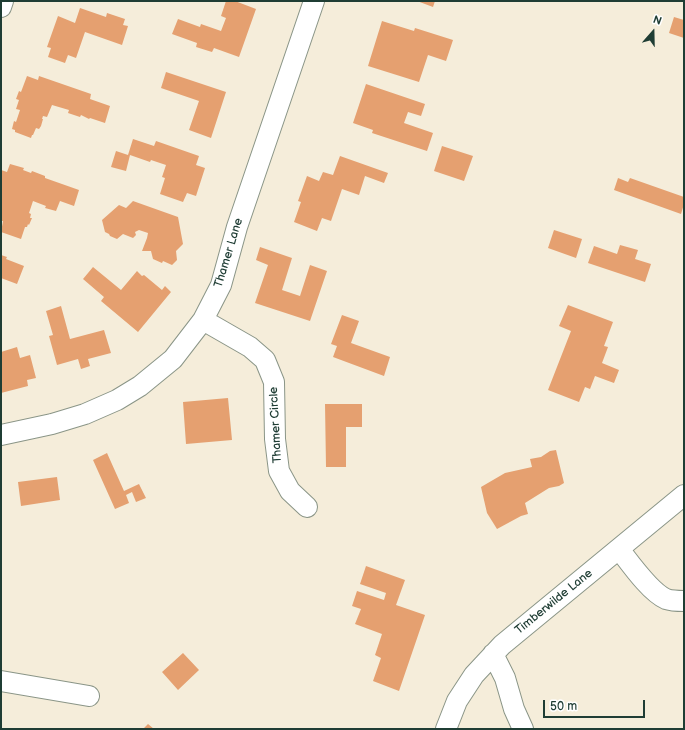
<!DOCTYPE html>
<style>
body{margin:0}
#map{position:relative;width:685px;height:730px;overflow:hidden;background:#f5edda;font-family:"Balsamiq Sans",sans-serif}
canvas{display:block}
.frame{position:absolute;inset:0;border:2px solid #1f3d34;pointer-events:none}
.north{position:absolute;left:633px;top:12px;width:40px;height:40px;-webkit-text-stroke:3px #fff;paint-order:stroke;rotate:20deg;font-size:11px;font-weight:700;line-height:16px;text-align:center;color:#1f3d34}
.north::after{content:'';display:block;margin:auto;width:14px;height:18px;background:#1f3d34;clip-path:polygon(50% 0,100% 100%,50% 72%,0 100%)}
.scale{position:absolute;left:543px;top:700px;width:102px;height:18px;box-sizing:border-box;border:2px solid #1f3d34;border-top:0;padding-left:5px;font-size:12px;line-height:14px;white-space:nowrap;color:#1f3d34;-webkit-text-stroke:3px #fff;paint-order:stroke}
</style>
<div id="map">
<canvas width="685" height="730"></canvas>
<div class="frame"></div>
<div class="north">N</div>
<div class="scale">50 m</div>
</div>
<script>
const c = document.querySelector('canvas').getContext('2d');
c.lineJoin = 'round';
function paint(path, color) { c.fillStyle = color; c.fill(path, 'evenodd'); }
function strokePath(path, color, width, dash) { c.strokeStyle = color; c.lineWidth = width; c.lineCap = dash ? 'butt' : 'round'; c.setLineDash(dash || []); c.stroke(path); }
function write(font, color, halo, rows, align = 'center') {
  c.font = font + ' "Balsamiq Sans",sans-serif'; c.lineWidth = 3.5; c.setLineDash([]); c.textBaseline = 'middle'; c.strokeStyle = halo; c.fillStyle = color; for (const [text, x, y, turn = 0] of rows) {
    c.save(); c.translate(x, y); c.rotate((+turn || 0) * Math.PI / 180); c.textAlign = isNaN(turn) ? turn : align; if (halo) c.strokeText(text, 0, 0); c.fillText(text, 0, 0); c.restore();
  }
}
const building = new Path2D(`
 M226 1H235L256 9 239 57 214 48 212 52 196 47 197 43 172 34 178 19 200 27 201 24 221 31 226 18 221 16Z
 M417 1H435L433 7Z
 M80 8 106 17 107 13 125 19 123 25 128 26 122 45 85 32 76 58 68 55 65 63 48 57 51 48 47 47 58 16 75 23Z
 M674 17 684 20V38L669 33Z
 M382 21 414 31 415 28 453 40 446 61 428 55 419 82 368 66Z
 M166 72 226 92 211 138 189 130 199 101 161 88Z
 M27 76 38 80 39 76 91 94 90 99 110 106 105 123 90 118 89 119 81 115 80 117 68 113 69 110 52 105 47 117 43 116 42 119H43L41 126 39 129 36 128 33 135H32L31 138 15 132V130L12 129 14 121 16 122 20 110 16 109 19 100 16 99 19 91 21 92Z
 M366 84 425 104 421 116 408 112 404 123 433 133 427 151 372 133 373 130 353 123Z
 M133 139 154 146 156 141 199 156 196 165 205 168 196 196 187 193 183 202 160 194 165 178 162 177 166 165 151 160 150 162 130 155 126 171 111 167 116 151 128 155Z
 M442 146 473 156 464 181 434 171Z
 M340 156 388 173 384 183 365 176 359 195 342 189 331 221 322 218 317 231 294 222 301 202 298 201 307 176 319 181 323 172 333 175Z
 M10 164 24 168 23 170 31 173 32 171 45 176V178L79 190 74 206 60 201 56 211 45 208 46 206 33 201 29 213 31 214 30 218H32L29 225 28 224 27 227H25L21 239 1 232 3 221H1V170L7 172Z
 M618 178 628 182 630 178 684 197V204L681 214 614 190Z
 M133 201 178 217 183 244 176 251 177 260 172 265 163 261 162 263 153 259 151 251H142L147 238 148 233 139 230 135 232 136 235 133 238 123 234 117 239 110 236 109 234 105 232 102 220 119 205 126 208Z
 M554 230 582 239 576 258 548 248Z
 M620 245 638 250 635 259 651 264 645 282 588 263 594 246 617 254Z
 M260 247 292 258 282 290 300 296 310 265 327 271 310 321 255 303 268 265 256 260Z
 M1 255 7 257 6 259 24 266 17 284 1 278Z
 M93 267 121 290 137 271 142 276 144 275 162 290 165 286 171 292 138 332 101 301 104 297 83 279Z
 M568 305 613 322 604 346 608 347 602 363 619 370 614 383 595 376 590 389 585 387 579 402 548 390 571 331 559 326Z
 M61 306 70 339 104 330 111 353 88 359 90 366 81 369 78 359 57 365 49 336 53 335 46 311Z
 M342 315 359 321 351 343 390 357 384 376 333 357 337 346 331 344Z
 M17 347 20 358 30 355 36 378 27 380 28 386 1 393V352Z
 M228 398 232 440 186 444 183 402Z
 M325 404H362V427H346V467H326Z
 M556 450 564 483 559 486 549 488 525 503 528 514 521 516 497 529 487 513 481 487 505 473 532 467 530 459 541 457 550 451Z
 M107 453 124 491 139 484 146 498 136 502 132 492 126 495 129 503 115 509 93 460Z
 M57 477 60 500 21 506 18 482Z
 M366 566 405 580 396 605 425 615 399 691 373 681 381 658 375 655 382 634 355 624 361 609 352 606 357 591 384 600 386 593 360 584Z
 M183 653 199 670 178 690 162 672Z
 M148 724 154 729H143Z`);
const minor = new Path2D(`
 M1 7 3 1
 M203 320 250 347 265 360 274 382 275 439 279 471 290 491 307 507
 M1 435 52 424 85 414 117 400 140 386 173 359 203 320 221 285 237 227 314 1
 M619 549C630 563 650 592 666 599 672 601 678 601 684 601
 M493 654 505 678 514 709 523 729
 M1 681 89 696
 M446 729 457 701 474 675 502 645 684 495`);
const streetNames = [
 ["Thamer Lane",229,253,-73],
 ["Thamer Circle",276,425,-93],
 ["Timberwilde Lane",554,602,-39]
];
paint(building, '#e5a070');
strokePath(minor, '#8a9587', 22);
strokePath(minor, '#fff', 20);
write('12px', '#1f3d34', '#fff', streetNames);
</script>
